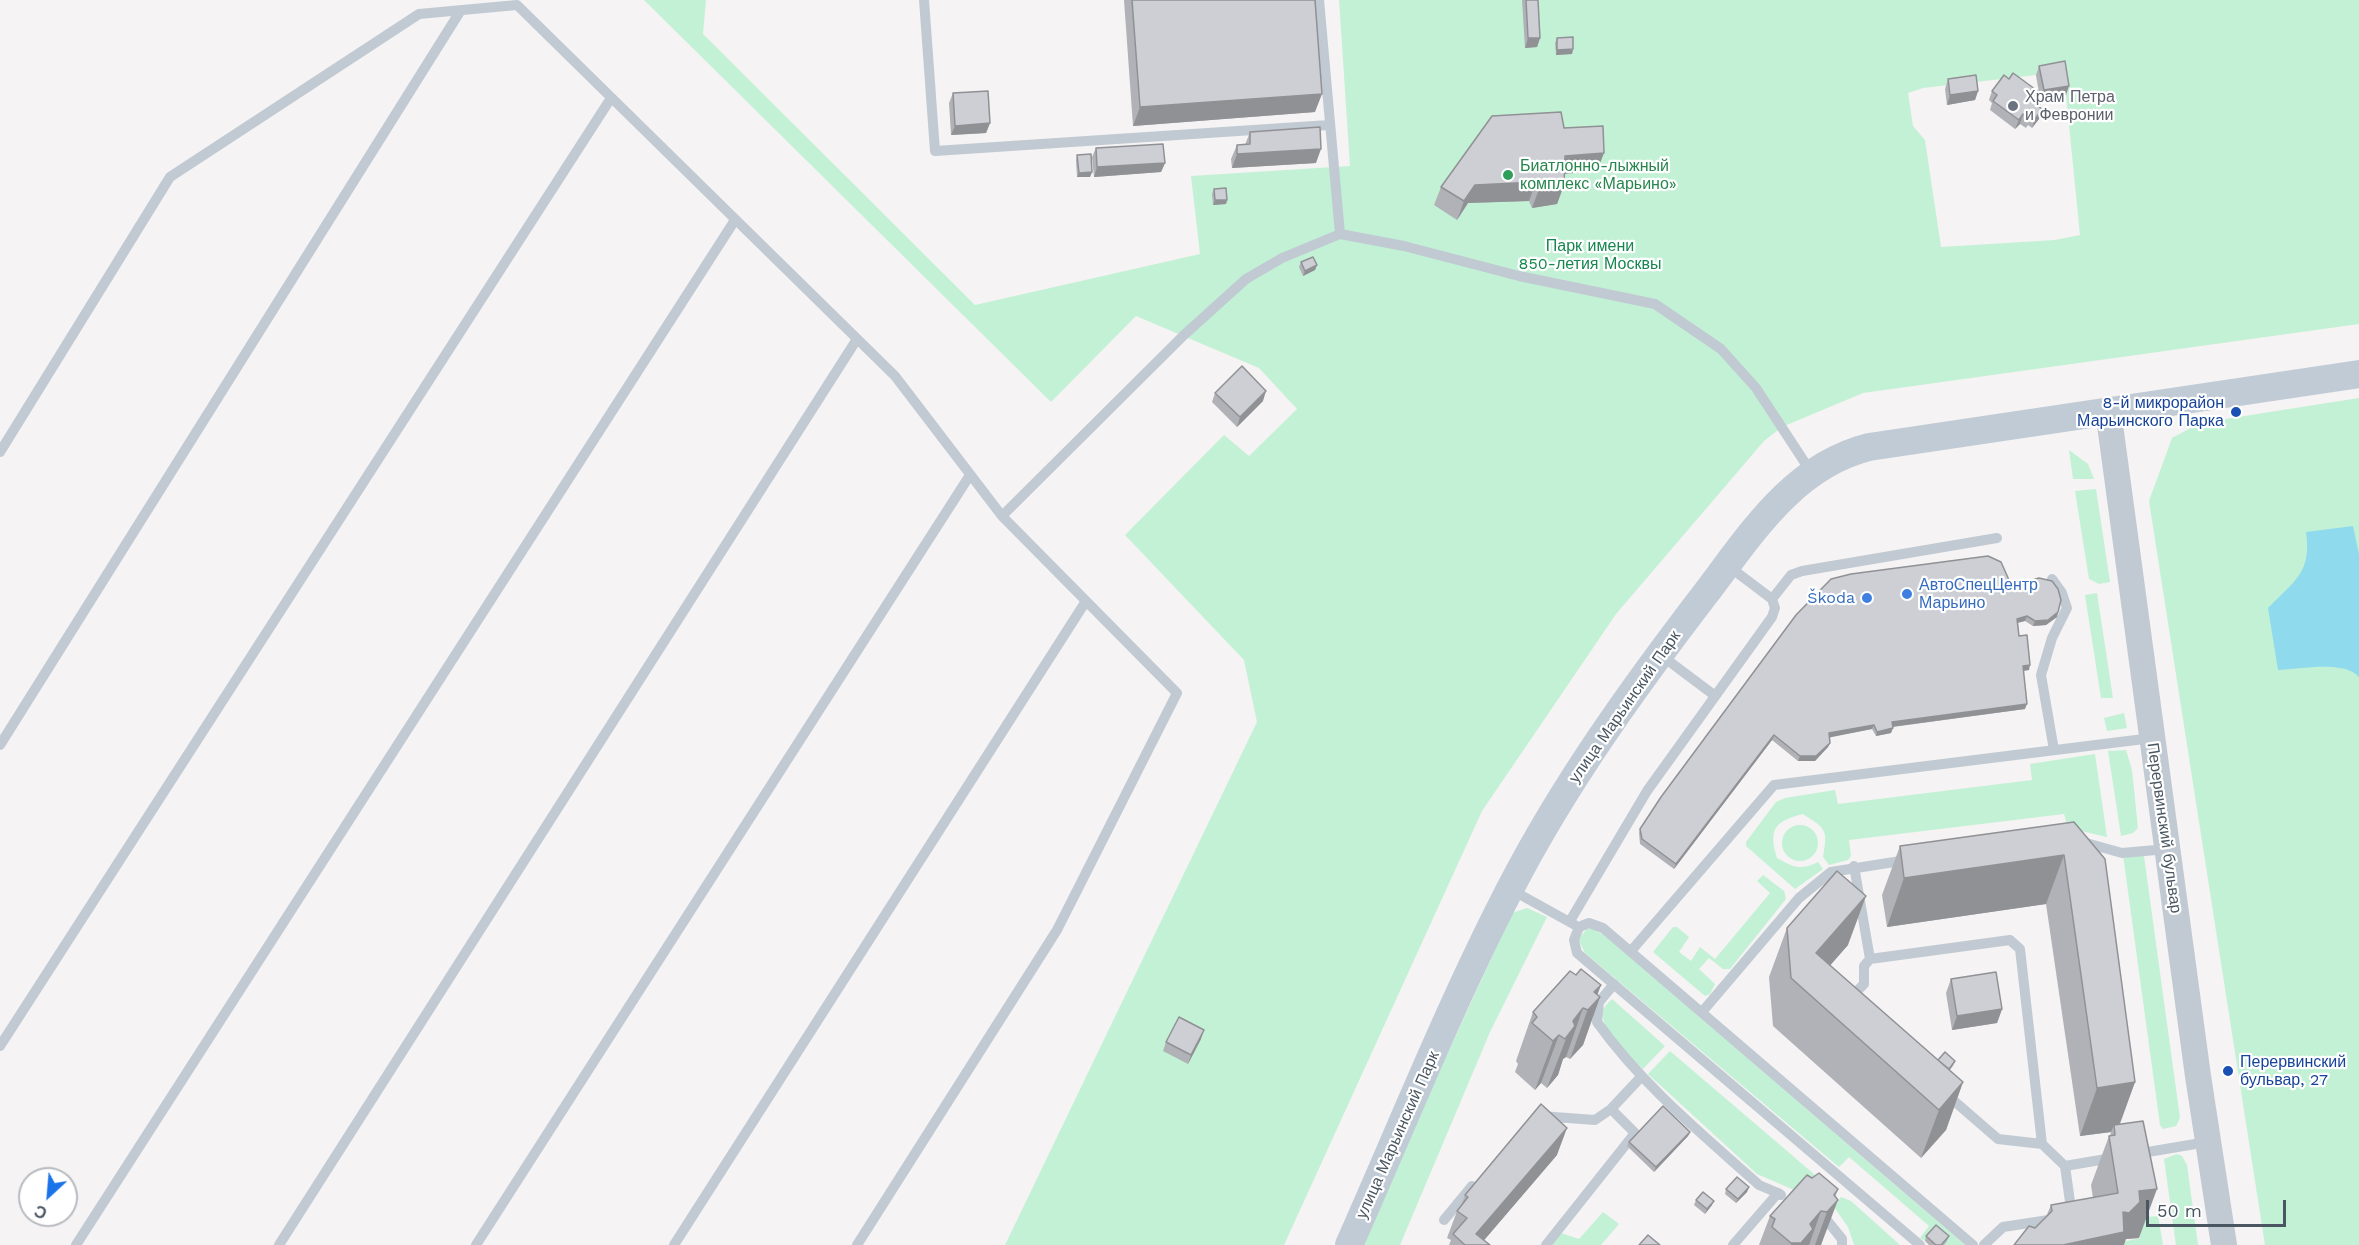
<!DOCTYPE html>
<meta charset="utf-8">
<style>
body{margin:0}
#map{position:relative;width:2359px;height:1245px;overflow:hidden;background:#f5f3f3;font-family:"Work Sans",sans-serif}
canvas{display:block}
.north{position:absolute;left:18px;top:1167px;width:60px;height:60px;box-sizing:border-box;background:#fff;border:2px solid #b7bbc0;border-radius:50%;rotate:206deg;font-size:16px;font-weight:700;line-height:24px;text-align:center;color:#4a5661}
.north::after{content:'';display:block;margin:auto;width:21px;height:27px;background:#1a73e8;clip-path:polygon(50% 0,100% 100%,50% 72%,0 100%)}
.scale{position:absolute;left:2146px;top:1200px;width:140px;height:27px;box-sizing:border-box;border:3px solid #4a5661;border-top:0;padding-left:8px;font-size:18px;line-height:21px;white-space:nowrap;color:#4a5661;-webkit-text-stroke:4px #fff;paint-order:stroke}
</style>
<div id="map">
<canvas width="2359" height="1245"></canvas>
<div class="north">С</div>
<div class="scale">50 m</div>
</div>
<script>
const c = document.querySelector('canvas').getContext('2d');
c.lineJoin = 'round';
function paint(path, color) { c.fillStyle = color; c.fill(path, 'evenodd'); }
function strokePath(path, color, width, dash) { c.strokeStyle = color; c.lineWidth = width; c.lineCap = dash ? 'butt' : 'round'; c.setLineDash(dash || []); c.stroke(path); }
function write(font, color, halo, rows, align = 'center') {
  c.font = font + ' "Work Sans",sans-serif'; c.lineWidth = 4.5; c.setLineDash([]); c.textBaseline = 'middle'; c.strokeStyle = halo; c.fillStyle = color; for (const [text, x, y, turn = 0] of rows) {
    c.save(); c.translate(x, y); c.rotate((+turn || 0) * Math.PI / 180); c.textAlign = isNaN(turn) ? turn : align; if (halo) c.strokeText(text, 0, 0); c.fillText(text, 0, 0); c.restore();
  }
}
const green = new Path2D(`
 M644 0H706L703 34 975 305 1200 254 1191 176 1350 166 1339 0H2359V324L1863 393 1782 427 1764 441 1616 614 1482 811 1284 1245H1005L1257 722 1244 660 1125 535 1224 435 1249 456 1297 409 1259 368 1136 316 1051 402ZM2036 75 2040 100 2066 95 2080 235 2055 240 1941 247 1925 140 1913 126 1908 93 1923 88Z
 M2359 398V1245H2265L2149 501 2172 438 2200 423Z
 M2069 450 2088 464 2094 479H2073Z
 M2096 489 2110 582 2099 584 2089 579 2075 491Z
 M2097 593 2113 698H2101L2085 595Z
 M2124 713 2127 728 2107 731 2104 718Z
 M2126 750 2132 770 2138 828 2133 833 2121 836 2108 751Z
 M2095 754 2107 837 2068 828 2064 814 1849 840 1851 856 1848 860 1829 865 1823 857C1828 829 1826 829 1803 814 1775 821 1768 829 1777 858 1793 867 1801 871 1818 862L1823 869 1795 889 1746 846V842L1776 802 1785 798 1835 790 1838 804 2032 780 2030 764Z
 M1782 843a18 18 0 1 1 36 0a18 18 0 1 1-36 0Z
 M2123 855 2144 856 2180 1118 2176 1126 2163 1129 2160 1125Z
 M1763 875 1784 891 1786 899 1730 969H1723L1709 958 1699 969 1715 984 1710 994 1705 996 1653 952 1673 927H1677L1689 937 1679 952 1691 961 1700 947 1715 959 1770 893 1757 881Z
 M1527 908 1547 917 1490 1032 1400 1245H1360L1512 913Z
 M1587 929H1593L1604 935 1965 1245H1944L1935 1230 1925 1241 1920 1238 1929 1226 1849 1157 1839 1167 1585 953 1578 939Z
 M1612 999 1665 1046 1643 1069C1632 1058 1597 1027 1603 1010 1604 1007 1609 1002 1612 999Z
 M1670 1051 1828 1186 1808 1196 1757 1174 1648 1074Z
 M2177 1154 2182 1156 2187 1165 2198 1245H2176L2164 1159Z
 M1841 1197 1851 1201 1900 1245H1854L1848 1227 1834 1207Z
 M1603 1212 1619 1224 1601 1245H1551L1561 1233 1579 1239Z
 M2158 1216 2163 1245H2123V1242L2140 1238 2138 1218Z`);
const water = new Path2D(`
 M2353 526 2359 554V677C2345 660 2299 669 2278 670L2268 608C2294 581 2312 573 2306 532Z`);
const service = new Path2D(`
 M924 0 935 151 1329 125
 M1319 0 1340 234
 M0 452 170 177 419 14 517 5 895 376 1002 516 1177 693 1057 930 857 1245
 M1002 516 1184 335 1246 279 1282 258 1340 234 1404 246 1519 276 1655 304 1721 349 1756 388 1811 472
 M2052 579 2062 593 2067 608 2052 638 2041 675 2054 750
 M1772 599 1791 575 1802 571 1997 538
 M1662 656 1714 695
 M0 745 461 10
 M2079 841 2122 853 2167 849
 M1854 866 1870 959 2010 940 2020 949 2042 1144 2065 1166
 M1510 889 1575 925
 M1570 921 1647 791 1772 617 1775 608 1772 599 1727 565
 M1631 951 1774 785 2152 738
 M1614 984 1599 1002 1597 1022C1642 1085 1702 1134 1759 1185L1778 1193
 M1849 999 1864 984V966L1870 959
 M1702 1012 1799 898 1831 872 1907 860
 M0 1046 611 98
 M1946 1094 1998 1139 2042 1144
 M1541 1116 1595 1120 1611 1109 1641 1077
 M2136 1154 2207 1142
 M1821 1213 1842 1239V1245
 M2072 1216 2065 1166 2112 1158
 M1444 1220 1472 1186
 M76 1245 735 220
 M279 1245 857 339
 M476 1245 970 475
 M674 1245 1086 601
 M1546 1245 1635 1133 1611 1109
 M1733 1245 1778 1193 1781 1195
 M1920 1245 1577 953 1574 940 1579 927 1589 923 1603 928 1973 1245
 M1984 1245 2003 1227 2055 1219`);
const tertiary = new Path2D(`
 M2108 410 2198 1076 2224 1245`);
const secondary = new Path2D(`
 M1349 1245C1402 1126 1450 1005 1510 889 1564 784 1634 687 1706 593 1751 534 1793 466 1869 447L2359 374`);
const wall = new Path2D(`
 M1124 0H1315V112L1133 126Z
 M1522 0H1538L1540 38 1537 47 1525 48Z
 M1557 38 1573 49 1572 54 1556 55 1555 43Z
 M2039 66 2066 95 2040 100 2039 93 2037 100 2039 107V119L2032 128 2028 125 2026 128 2020 124 2015 129 1990 110 1992 103 1989 100 1992 91 2009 79 2039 92 2036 75Z
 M1948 79 1978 91 1975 100 1947 105 1945 89Z
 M953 93 990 123 986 133 951 135 949 103Z
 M1564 128 1597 171 1564 174V185L1557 204 1532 208 1529 201 1468 203 1457 220 1434 205 1441 187Z
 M1250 132 1316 163 1232 168 1231 159 1237 145H1245Z
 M1096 148 1165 163 1161 172 1094 177 1092 157Z
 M1077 155 1092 172 1090 177H1077L1076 160Z
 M1214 189 1227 200 1226 204 1213 205 1212 194Z
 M1301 262 1317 265 1315 270 1303 276 1299 267Z
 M1215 393 1263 401 1237 427 1212 402Z
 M2013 589 2058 612 2057 617 2046 625 2033 626 2025 621 2018 623 2019 636 2029 670 2023 671 2025 709 1893 727 1891 733 1876 736 1872 729 1829 737 1830 743 1828 747 1815 761H1798L1772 740 1674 869 1640 844 1639 833 1640 829 1661 797Z
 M2074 822 2135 1082 2120 1124 2139 1238 2126 1239 2035 1228 2046 1217 2051 1205 2093 1198 2091 1185 2109 1136H2110L2111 1132 2080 1136 2046 904 1887 927 1882 895 1900 846Z
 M1787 928 1848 945 1830 965 1938 1060 1955 1061 1953 1066 1950 1070 1963 1082 1946 1130 1921 1158 1773 1026 1769 977Z
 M1576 975 1601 985 1597 994 1600 997 1583 1045 1570 1059 1566 1057 1563 1059 1558 1075 1547 1088 1541 1083 1535 1090 1515 1072 1518 1064 1516 1061 1533 1012Z
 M1951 979 2002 1009 1997 1023 1952 1030 1946 993Z
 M1201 1039 1188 1064 1163 1051 1166 1042Z
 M1690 1132 1688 1136 1654 1172 1627 1146 1629 1142Z
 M1557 1155 1484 1240 1490 1245H1449L1451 1240 1447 1238 1457 1211 1461 1206 1465 1195Z
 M1812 1178 1835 1196 1821 1245H1759L1770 1216Z
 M1749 1187 1747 1192 1736 1203 1725 1194 1726 1189Z
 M1696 1200 1712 1205 1705 1214 1694 1205Z
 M1926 1236H1949L1947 1241 1944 1245H1929L1925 1241Z`);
const shadedWall = new Path2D(`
 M1528 38H1540L1537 47 1525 48Z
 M1573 49 1572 54 1556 55 1557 50Z
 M2069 86 2066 95 2040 100 2044 90Z
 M1978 91 1975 100 1947 105 1950 95Z
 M1322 94 1315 112 1133 126 1140 107Z
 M2042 109 2039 119 2032 128 2035 119Z
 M2023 114 2020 124 2015 129 2019 120Z
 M990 123 986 133 951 135 955 126Z
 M1321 149 1316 163 1232 168 1237 154Z
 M1604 153 1597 171 1558 174 1565 156Z
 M1165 163 1161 172 1094 177 1097 167Z
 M1092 172 1090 177H1077L1079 173Z
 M1536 182 1529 201 1468 203 1457 220 1464 201 1475 185Z
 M1564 185 1557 204 1532 208 1539 189Z
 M1215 200H1227L1226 204 1213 205Z
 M1317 265 1315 270 1303 276 1305 271Z
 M1266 391 1263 401 1237 427 1240 417Z
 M2058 612 2057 617 2046 625 2033 626 2035 621Z
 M2027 616 2025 621 2016 623 2017 619Z
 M2030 665 2029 670 2021 671 2023 666Z
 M2027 704 2025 709 1890 727 1892 722Z
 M1874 725 1872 729 1827 738 1829 733Z
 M1893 728 1891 733 1876 736 1877 732Z
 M1774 735 1772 740 1674 869 1676 864Z
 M1830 743 1828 747 1815 761H1798L1800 756Z
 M2064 855 2046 904 1887 927 1904 878Z
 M1866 896 1848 945 1807 992 1816 953Z
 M1601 985 1594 1004 1600 997 1583 1045 1570 1059 1594 992Z
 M1583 1008 1566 1057 1563 1059 1558 1075 1547 1088 1573 1021Z
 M2002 1009 1997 1023 1952 1030 1957 1016Z
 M1204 1030 1201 1039 1188 1064 1191 1055Z
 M1559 1035 1541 1083 1535 1090 1553 1041Z
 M1963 1082 1946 1130 1921 1158 1939 1110Z
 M2135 1082 2117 1131 2114 1125 2111 1132 2080 1136 2097 1088Z
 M1567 1128 1557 1155 1480 1245 1476 1234Z
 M1690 1132 1688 1136 1654 1172 1656 1167Z
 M1749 1187 1747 1192 1736 1203 1738 1199Z
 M1838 1189 1831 1208 1838 1200 1821 1245H1815L1827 1212Z
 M2157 1189 2139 1238 2126 1239 2124 1245H2063L2123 1212 2139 1191Z
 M1714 1201 1712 1205 1705 1214 1707 1209Z
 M1821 1211 1809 1245H1791V1243Z`);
const building = new Path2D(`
 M1132 0H1315L1322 94 1140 107Z
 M1526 0H1538L1540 38H1528Z
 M1573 37V49L1557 50V38Z
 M2065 61 2069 86 2044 90 2039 66Z
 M2013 73 2039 92 2035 99 2041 103 2038 106 2042 109 2035 119 2031 116 2029 119 2023 114 2019 120 1993 101 1997 95 1992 91 2004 75 2009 79Z
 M1976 75 1978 91 1950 95 1948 79Z
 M988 91 990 123 955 126 953 93Z
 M1561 112 1564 128 1603 126 1604 153 1565 156 1564 185 1539 189 1536 182 1475 185 1464 201 1441 187 1492 116Z
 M1320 127 1321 149 1237 154V145L1250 144V132Z
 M1163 144 1165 163 1097 167 1096 148Z
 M1091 154 1092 172 1079 173 1077 155Z
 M1226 188 1227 200H1215L1214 189Z
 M1313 257 1317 265 1305 271 1301 262Z
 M1242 366 1266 391 1240 417 1215 393Z
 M1988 556 2001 562 2013 589 2022 588 2029 581 2039 578 2052 581 2058 589 2061 600 2058 612 2048 620 2035 621 2027 616 2017 619 2019 636 2027 635 2030 665 2023 666 2027 704 1892 722 1893 728 1877 732 1874 725 1829 733 1830 743 1816 756H1800L1774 735 1676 864 1642 839 1640 829 1661 797 1796 615 1831 579 1851 574Z
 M2074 822 2105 859 2135 1082 2097 1088 2064 855 1904 878 1900 846Z
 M1837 871 1866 896 1816 953 1963 1082 1939 1110 1791 978 1787 928Z
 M1581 969 1601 985 1594 992 1600 997 1588 1010 1583 1008 1573 1021 1575 1026 1565 1039 1559 1035 1553 1041 1532 1023 1537 1017 1533 1012 1570 971 1576 975Z
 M1996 972 2002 1009 1957 1016 1951 979Z
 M1179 1017 1204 1030 1191 1055 1166 1042Z
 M1945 1052 1955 1061 1949 1069 1938 1060Z
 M1541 1104 1567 1128 1476 1234 1490 1245H1465L1453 1234 1467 1218 1457 1211 1468 1197 1465 1195Z
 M1663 1106 1690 1132 1656 1167 1629 1142Z
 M2143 1121 2157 1189 2139 1191 2140 1202 2129 1213 2123 1212 2124 1232 2063 1245H2014L2029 1226 2035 1228 2052 1211 2051 1205 2118 1193 2109 1136 2115 1135 2114 1125Z
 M1819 1173 1838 1189 1834 1195 1838 1200 1827 1212 1821 1211 1810 1224 1813 1229 1801 1243H1791L1772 1227 1775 1219 1770 1216 1807 1175 1812 1178Z
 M1737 1177 1749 1187 1738 1199 1726 1189Z
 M1703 1192 1714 1201 1707 1209 1696 1200Z
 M1936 1225 1949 1236 1941 1245H1936L1926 1236Z
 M1648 1235 1660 1245H1639Z`);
const markers = [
 [2013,106,6,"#6b7280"],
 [1508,175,6,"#2e9e5b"],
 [2236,412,6,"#1a4fb4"],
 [1907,594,6,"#3f7fe0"],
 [1867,598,6,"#3f7fe0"],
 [2228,1071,6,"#1a4fb4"]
];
const worshipNames = [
 ["Храм Петра",2025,97],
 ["и Февронии",2025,115]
];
const leisureNames = [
 ["Биатлонно-лыжный",1520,166],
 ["комплекс «Марьино»",1520,184]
];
const parkNames = [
 ["Парк имени",1590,246],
 ["850-летия Москвы",1590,264]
];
const transitNames = [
 ["8-й микрорайон",2224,403],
 ["Марьинского Парка",2224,421],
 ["Перервинский",2240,1062,"left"],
 ["бульвар, 27",2240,1080,"left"]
];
const shopNames = [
 ["АвтоСпецЦентр",1919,585],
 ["Марьино",1919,603],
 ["Škoda",1855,598,"right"]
];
const streetNames = [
 ["улица Марьинский Парк",1625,707,-55],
 ["Перервинский бульвар",2164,828,82],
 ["улица Марьинский Парк",1398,1135,-66]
];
paint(green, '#c3f1d5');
paint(water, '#90daee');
strokePath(service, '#c1cad2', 10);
strokePath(tertiary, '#c1cad2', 26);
strokePath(secondary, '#c1cbd6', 28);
paint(wall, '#b0b2b7');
paint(shadedWall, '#909195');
paint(building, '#cdcfd5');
strokePath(building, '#909195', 1.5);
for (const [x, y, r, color] of markers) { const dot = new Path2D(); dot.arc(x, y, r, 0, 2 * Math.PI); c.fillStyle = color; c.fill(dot); strokePath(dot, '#fff', 2); }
write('16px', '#5b616d', '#fff', worshipNames, 'left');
write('16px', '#27864d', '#fff', leisureNames, 'left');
write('16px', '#17864f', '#fff', parkNames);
write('16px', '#164399', '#fff', transitNames, 'right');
write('16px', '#366cbe', '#fff', shopNames, 'left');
write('16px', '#4a5661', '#fff', streetNames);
</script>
